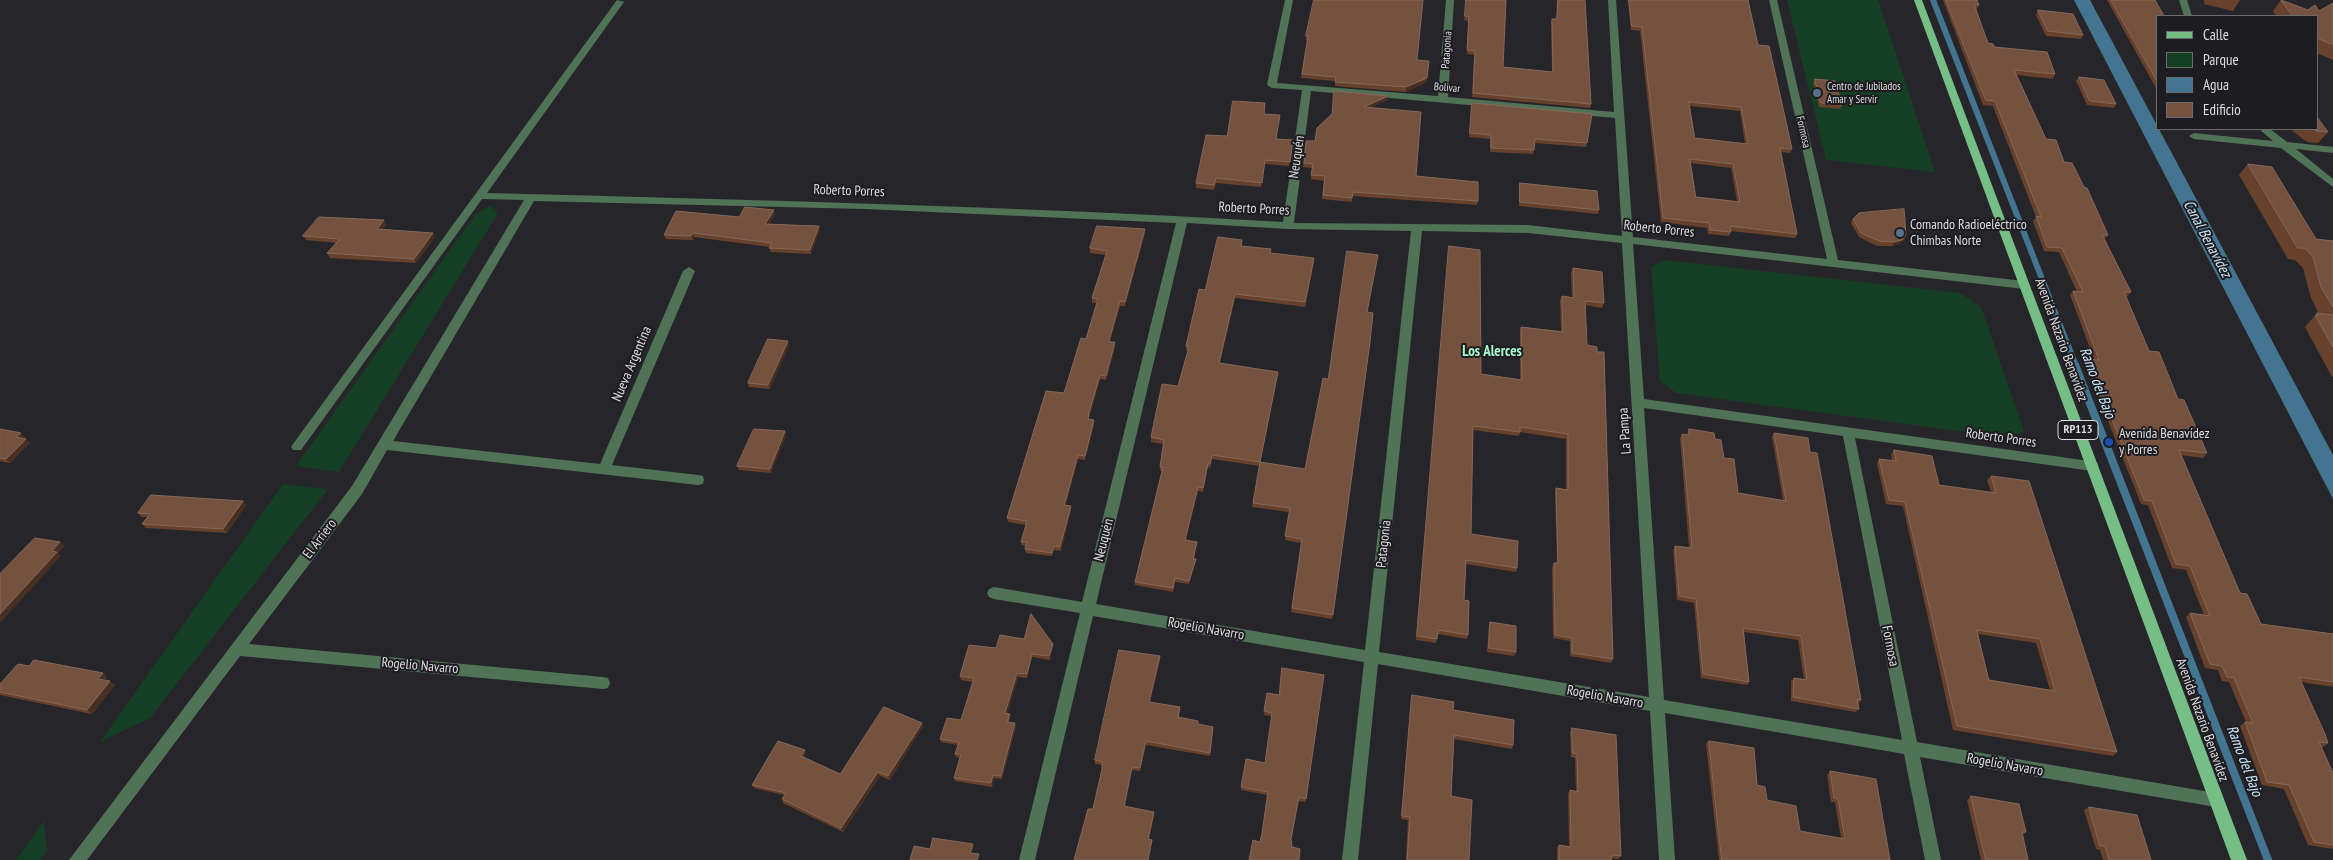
<!DOCTYPE html>
<meta charset="utf-8">
<style>
body{margin:0}
#map{position:relative;width:2333px;height:860px;overflow:hidden;background:#26262a;font-family:"PT Sans Narrow",sans-serif}
canvas{display:block}
.legend{position:absolute;left:2156px;top:15px;width:162px;height:115px;box-sizing:border-box;background:#1d1c20;border:1px solid #6b6a6d;margin:0;padding:6px 9px;list-style:none;font-size:15px;color:#dfdee1}
.legend li{display:flex;align-items:center;gap:10px;height:25px}
.legend b{width:25px;border:1px solid #6b6a6d}
</style>
<div id="map">
<canvas width="2333" height="860"></canvas>
<ul class="legend">
<li><b style="height:6px;background:#75bf87"></b>Calle</li>
<li><b style="height:14px;background:#153f24"></b>Parque</li>
<li><b style="height:14px;background:#437591"></b>Agua</li>
<li><b style="height:14px;background:#755240"></b>Edificio</li>
</ul>
</div>
<script>
const c = document.querySelector('canvas').getContext('2d');
c.lineJoin = 'round';
function paint(path, color) { c.fillStyle = color; c.fill(path, 'evenodd'); }
function strokePath(path, color, width, dash) { c.strokeStyle = color; c.lineWidth = width; c.lineCap = dash ? 'butt' : 'round'; c.setLineDash(dash || []); c.stroke(path); }
function write(font, color, halo, rows, align = 'center') {
  c.font = font + ' "PT Sans Narrow",sans-serif'; c.lineWidth = 4; c.setLineDash([]); c.textBaseline = 'middle'; c.strokeStyle = halo; c.fillStyle = color; for (const [text, x, y, turn = 0] of rows) {
    c.save(); c.translate(x, y); c.rotate((+turn || 0) * Math.PI / 180); c.textAlign = isNaN(turn) ? turn : align; if (halo) c.strokeText(text, 0, 0); c.fillText(text, 0, 0); c.restore();
  }
}
const green = new Path2D(`
 M1787 0H1878L1935 172 1826 160Z
 M491 205 498 213 339 472 296 466 475 215Z
 M1663 260 1960 293 1981 307 2024 431 2009 438 1676 393 1660 381 1651 267Z
 M283 484 328 489 150 718 100 742Z
 M44 821 47 852 40 860H16Z`);
const water = new Path2D(`
 M2074 0H2090L2333 455V499Z`);
const streamFar1 = new Path2D(`
 M1933 0 2076 366`);
const stream = new Path2D(`
 M2075 365 2268 860`);
const minor = new Path2D(`
 M617 0 624 2 487 193C752 200 1018 206 1283 222L1302 90 1272 88 1267 85 1285 0H1293L1277 83 1438 96 1446 0H1454L1448 97 1614 112 1608 0H1616L1633 237 1827 259 1769 0H1777L1838 260 2024 281 2030 285 2024 289 1633 244 1644 399 2097 462 2098 466 2097 470 2092 471 1855 438 1917 742 2216 793 2222 795 2224 800 2222 805 2216 807 1920 757 1941 860H1925L1904 754 1665 713 1675 860H1659L1650 711 1378 664 1358 860H1342L1364 662 1093 616 1035 860H1019L1080 613 994 599 989 597 987 593 989 589 994 587 1082 602 1176 223 865 209 534 201 393 441 600 464 683 271 689 267 695 271 612 465 698 475 703 476 704 480 703 484 698 485 387 450 362 494 249 644 603 677 608 678 610 683 608 688 603 689 240 656 87 860H69L352 486 524 200 482 199 301 450H293L291 447 293 444ZM1311 91 1615 118 1622 236 1528 225 1294 223ZM1187 223 1288 229 1411 231 1365 650 1096 604ZM1422 231 1528 233 1622 243 1649 697 1379 652ZM1644 408 1843 436 1902 740 1664 700Z
 M2179 0H2187L2192 16H2184Z
 M2259 129H2270L2287 142 2333 147V153L2296 149 2333 179V187L2281 148 2194 139 2189 136 2194 133 2273 141Z`);
const major = new Path2D(`
 M1914 0H1922L2247 860H2231Z`);
const wall = new Path2D(`
 M1466 0H1506L1503 67 1552 72 1551 23 1552 19H1556L1557 0H1585L1591 104 1590 108 1472 97 1474 55 1467 54 1468 21 1464 20Z
 M1628 0H1748L1758 45 1792 149 1790 153 1781 152 1797 234 1795 238 1731 231 1729 236 1708 234 1707 228 1661 222 1640 31 1631 30ZM1690 106 1740 111 1745 144 1695 138ZM1691 163 1731 168 1737 201 1696 197Z
 M1943 0H1977L1979 5 1977 9H1975L1988 43 2055 74 2053 79 2017 75 2046 139 2064 162 2108 235 2105 239 2131 292 2127 297 2126 296 2149 351 2178 399 2207 453 2203 458 2181 455 2240 593 2261 624 2333 634V687L2301 682 2328 743 2323 747H2321L2333 773V849L2308 845 2284 789 2262 785 2240 726 2245 722H2246L2229 682 2222 681 2218 670 2205 668 2186 617 2190 613 2204 615 2186 570 2172 568 2148 505 2141 504 2085 363 2088 359H2094L2070 295 2073 291 2077 292 2059 252 2044 251 2033 221 2036 217 1993 106 1983 105Z
 M2107 0H2155L2157 16V90Z
 M2204 0H2240L2233 11 2204 4Z
 M2281 0 2308 10 2319 11 2333 3V60L2317 53V16H2276L2273 11Z
 M2038 10 2083 35 2081 39 2046 36 2036 15Z
 M1306 36 1417 60 1427 78V82L1406 92 1335 86V81L1301 78 1307 40H1306Z
 M2079 77 2116 104 2114 108 2087 105 2076 81Z
 M1815 79 1842 105 1840 109 1819 107 1813 83Z
 M1388 100 1371 107 1416 176 1478 201 1477 205 1352 196V202L1322 199 1324 181 1311 179 1312 168 1303 167 1306 141H1315L1317 128Z
 M1472 103 1587 143 1586 147 1535 143 1533 154 1490 152V139L1469 137Z
 M1264 114 1276 139 1293 140 1289 166 1265 164 1261 187 1216 183 1214 190 1196 188V183L1227 136Z
 M2290 129H2317L2328 132 2318 143 2307 142Z
 M2248 164 2316 239 2333 241V377H2332L2305 327 2317 313 2319 314 2311 298 2303 268 2295 260 2288 259 2239 175Z
 M1520 183 1599 210 1598 214 1519 206V187Z
 M775 214 769 224 820 230 811 254 771 252 769 248 770 247 694 237 693 240 666 239 664 235 739 217Z
 M1853 219 1906 235 1904 240 1899 244 1892 246H1877L1859 237 1851 223Z
 M386 225 382 230 435 237 416 263 330 258 327 253 336 243 306 240 303 236Z
 M1145 233 1125 306H1120L1110 341 1115 347 1106 380 1100 379 1089 418V419L1094 424 1085 460 1078 459 1066 503V505L1071 510 1061 551 1054 550 1052 556 1026 553 1025 549 1026 546 1022 545 1021 542 1026 525 1008 522 1007 518 1064 393 1086 339 1097 303H1092V298L1106 255 1090 253V248Z
 M1241 246 1271 249 1270 253 1314 262 1305 307 1235 298 1220 363 1278 372 1260 463 1305 469 1328 379 1367 312 1370 342 1332 619 1291 612 1301 543 1285 540 1289 512 1252 507 1260 466 1212 459 1210 468 1208 467 1203 492 1198 491 1185 540 1197 542 1194 559H1196L1195 563 1189 584 1175 582 1173 592 1135 585V582L1162 471H1160V467L1163 444 1151 442V437L1178 386 1188 351 1186 350V346L1205 290Z
 M1449 246 1481 374 1520 380V331L1521 327 1561 331 1560 300 1562 296 1572 297 1571 273 1573 268 1604 303 1602 308 1585 305 1587 345 1613 659 1611 663 1570 656V641L1553 638 1552 567 1554 563H1557L1555 492 1556 488 1566 490V439L1520 432 1519 436 1473 430 1471 534 1517 568 1516 572 1466 564 1464 600 1468 635 1467 639 1438 634 1436 643 1416 640Z
 M789 345 770 389 749 387 748 383Z
 M0 429 25 437 24 438 30 443 10 463 0 461Z
 M1689 429 1715 439 1724 458 1738 493 1783 500 1772 437 1774 433 1861 700 1858 704 1859 709 1856 712 1791 701V681L1794 678 1804 679 1798 640 1744 632 1749 682 1747 685 1701 678 1694 603 1677 600 1673 550 1675 546 1689 548 1680 438 1682 434 1687 435Z
 M785 431 786 435 771 473 739 470 737 466Z
 M1894 450 1939 485 1991 492 1987 480 1991 476 2117 752 2113 756 1953 730 1903 506 1886 504 1877 463 1879 459 1892 461 1891 454ZM1978 634 2036 643 2050 690 1989 680Z
 M243 501 246 505 227 533 146 528 142 524 147 517H142L138 513Z
 M1490 622 1516 652 1514 656 1487 652 1489 626Z
 M1053 647 1050 660 1032 657 1027 678 1018 677 1007 714 1010 718 1009 722 1016 727 1002 779 994 778 992 787 955 781 954 778 960 758 956 757 955 754 958 745 941 742 940 739 961 720 973 682 961 680 960 676 996 648Z
 M1160 660 1150 702 1180 707 1179 717 1198 724 1213 727 1210 756 1146 745 1140 771 1132 770 1125 806 1154 815 1149 839 1152 840V843L1093 809 1102 769V765L1095 764V760Z
 M29 666 107 677 104 680 115 685 92 714 0 695V684Z
 M1267 693 1306 799 1305 802 1298 801 1260 842 1262 833 1267 795 1241 790 1246 759 1265 763 1272 716 1264 715Z
 M1412 695 1453 710 1513 745 1512 749 1454 739 1451 796 1469 860H1406L1408 820 1401 819 1411 698Z
 M922 723 923 726 890 780 880 776 843 832 783 803 782 799 784 795 754 788 752 785 806 753 804 757 840 774Z
 M1572 728 1621 856 1618 859 1611 858V860H1557V848L1559 845 1569 847 1568 794 1570 790 1576 791 1575 758 1571 757 1570 732Z
 M1709 741 1757 785 1767 800 1800 831 1841 838 1835 802H1831L1827 775 1830 771 1890 860H1719L1706 744Z
 M1971 796 2026 832 2022 835 2028 860H1981L1967 800Z
 M2089 807 2151 860H2103L2100 850 2096 849 2084 810Z`);
const shadedWall = new Path2D(`
 M1427 78V82L1406 92V87Z
 M1388 96V100L1363 111 1364 107Z
 M774 210 775 214 767 228 765 224Z
 M384 220 386 225 380 234 377 229Z
 M819 226 820 230 811 254 810 250Z
 M1145 229V233L1125 306V302Z
 M433 233 435 237 416 263 414 259Z
 M693 233 694 237 693 240 691 236Z
 M1906 235 1904 240 1899 244 1892 246 1894 242Z
 M1235 294V298L1219 367V363Z
 M1120 301V306L1110 341V346V337Z
 M788 341 789 345 770 389 768 385Z
 M1115 342V347L1106 380V376Z
 M1100 375V379L1089 418 1088 423 1089 413Z
 M1094 420V424L1085 460V456Z
 M785 431 786 435 771 473 770 469Z
 M21 433 25 437 21 441 16 437Z
 M26 439 30 443 10 463 6 459Z
 M1078 455V459L1065 509 1064 505Z
 M1198 487V491L1185 544V540Z
 M243 501 246 505 227 533 223 529Z
 M1071 506V510L1061 551 1060 547Z
 M60 542 65 546 58 553 61 556 0 623V614Z
 M1054 546V550L1052 556V553Z
 M1196 559 1195 563 1189 584V581Z
 M1053 644V647L1050 660 1049 656Z
 M1032 654V657L1027 678V674Z
 M1160 656V660L1149 706V702Z
 M103 673 107 677 103 682 98 679Z
 M1017 673 1018 677 1006 717 1005 713Z
 M110 681 115 685 92 714 87 710Z
 M922 723 923 726 890 780 888 776Z
 M1015 723 1016 727 1002 779 1001 776Z
 M1146 741V745L1140 771V768Z
 M805 750 806 753 803 759 801 756Z
 M1132 767V770L1124 809V806Z
 M878 772 880 776 843 832 841 828Z
 M993 775 994 778 992 787 991 783Z
 M1154 812V815L1148 842V839Z
 M973 844 974 847 971 856 970 853Z`);
const building = new Path2D(`
 M1314 0H1423L1417 60 1429 61 1427 78 1406 87 1335 82 1336 77 1302 74 1308 36H1306Z
 M1466 0H1506L1503 67 1553 72 1552 19H1557L1558 0H1585L1591 104 1473 93 1475 51 1467 50 1469 17 1465 16Z
 M1629 0H1748L1758 45 1769 46 1781 99 1792 149 1780 148 1797 234 1730 226 1731 232 1710 230 1709 223 1663 218 1642 27 1632 26ZM1689 102 1741 107 1748 144 1695 138ZM1690 159 1733 164 1740 202 1696 197Z
 M1946 0H1977L1979 5 1974 4 1988 43 1993 44 1994 47 2047 52 2055 74 2014 70 2046 139 2056 140 2064 162 2072 163 2084 187 2087 188 2108 235H2102L2131 292H2124L2149 351 2159 352 2178 399 2184 400 2207 453 2179 450 2240 593 2247 594 2261 624 2333 634V682L2299 677 2325 734 2328 743 2319 742 2333 773V845L2314 842 2289 785 2267 782 2245 722 2253 723 2234 678 2227 677 2222 666 2210 664 2190 613 2210 616 2190 566 2176 564 2152 501 2144 500 2088 359 2099 360 2073 291 2083 292 2062 248 2047 247 2036 216 2041 217 1995 101 1986 100Z
 M2111 0H2155L2164 16H2157V81Z
 M2281 0 2308 10 2315 5 2319 11 2333 3V45L2317 38V16H2293Z
 M2038 10 2073 14 2083 35 2048 31Z
 M2079 77 2104 80 2116 104 2090 101Z
 M1815 79 1835 81 1842 105 1821 103Z
 M1334 91 1388 96 1364 107 1421 112 1416 176 1478 182V201L1353 192 1352 198 1323 195 1325 176 1311 175 1313 164 1304 163 1306 141H1315L1317 128 1332 114Z
 M1233 101 1265 103 1264 114 1280 115 1276 139 1293 140 1290 162 1265 160 1262 183 1216 178 1214 185 1196 183 1206 135 1227 136Z
 M1472 103 1592 114 1587 143 1535 139 1534 150 1491 148V135L1470 133Z
 M2317 117 2328 132 2316 131 2314 129H2317Z
 M2248 164 2272 167 2316 239 2333 241V307L2321 287 2313 257 2305 248H2298Z
 M1520 183 1597 191 1599 210 1520 202Z
 M745 207 774 210 765 224 819 226 810 250 769 248 772 243 693 233 691 236 664 235 676 211 739 217Z
 M1904 209 1906 235 1902 240 1894 242 1879 241 1861 233 1853 219 1859 213Z
 M319 217 384 220 377 229 433 233 414 259 327 253 340 239 303 236Z
 M1097 226 1145 229 1125 302 1120 301 1110 337 1109 342H1115L1106 376 1100 375 1089 413 1088 419 1094 420 1085 456 1078 455 1066 499 1064 505 1071 506 1060 547 1054 546 1052 553 1025 549 1027 542H1021L1027 521 1007 518 1046 391 1064 393 1081 338 1086 339 1098 299 1092 298 1107 251 1090 248Z
 M1218 237 1242 240 1241 246 1271 249 1270 253 1314 258 1305 302 1235 294 1219 363 1278 372 1260 462 1212 455 1210 464 1208 463 1203 488 1198 487 1185 540 1197 542 1193 559H1196L1189 581 1175 578 1173 588 1135 582 1163 467H1160L1164 440 1151 437 1162 384 1178 386 1189 347 1186 346 1199 289 1205 290Z
 M1449 246 1480 250 1481 374 1522 380 1521 327 1563 332 1562 296 1574 298 1573 268 1602 272 1604 303 1585 301 1587 345 1597 347V352H1604L1613 659 1572 653V638L1555 635 1554 563H1558L1556 488 1568 490V434L1520 427V432L1473 426 1471 534 1518 541 1517 568 1466 560 1464 600 1469 601 1468 635 1438 630 1437 639 1417 636Z
 M1347 251 1378 255 1367 312 1373 313 1370 342 1333 615 1292 608 1302 539 1285 536 1290 508 1253 503 1260 462 1305 469 1323 378 1328 379Z
 M2317 313 2333 315V347L2315 315 2318 316Z
 M768 339 788 341 768 385 748 383Z
 M0 429 21 433 16 437 26 439 6 459 0 458Z
 M754 429 785 431 770 469 737 466Z
 M1689 429 1714 433 1715 439 1721 440 1724 458 1734 459 1738 493 1786 501 1774 433 1808 438 1810 452 1817 453 1861 700 1857 699 1859 709 1793 697 1794 678 1807 680 1801 636 1743 628 1749 682 1703 674 1696 599 1679 596 1675 546 1692 548 1682 434 1689 435Z
 M1894 450 1932 456 1939 485 1996 493 1991 476 2029 481 2117 752 1957 726 1905 502 1889 500 1879 459 1896 461ZM1977 630 2040 639 2055 691 1989 680Z
 M151 495 243 501 223 529 142 524 150 514 138 513Z
 M35 538 60 542 52 551 57 552 0 614V574Z
 M1031 614 1053 644 1049 656 1032 654 1027 674 1017 673 1005 713 1010 714 1007 722 1015 723 1001 776 993 775 991 783 954 778 961 754H955L959 742 940 739 947 718 961 720 974 678 960 676 969 645 996 648 1000 635 1024 639Z
 M1490 622 1516 626V652L1489 648Z
 M1119 650 1160 656 1149 702 1180 707 1178 717 1198 721V724L1213 727 1210 753 1146 741 1140 768 1132 767 1124 806 1154 812 1148 839 1152 840 1148 860H1074L1088 809H1093L1102 769V762L1095 760Z
 M34 660 103 673 98 679 110 681 87 710 0 692V684L18 664 29 666Z
 M1282 668 1324 675 1306 799 1299 797 1291 839 1292 847 1300 849 1299 860H1249L1253 840 1260 842 1262 833 1268 792 1241 787 1246 759 1265 763 1272 713 1264 711 1267 693 1279 695Z
 M1412 695 1454 702 1453 710 1514 720 1513 745 1454 735 1451 796 1472 800 1469 860H1407L1410 817 1402 816Z
 M884 707 922 723 888 776 878 772 841 828 782 799 786 793 752 785 778 741 805 750 801 756 840 774Z
 M1572 728 1616 735 1621 856 1612 855 1611 860H1559V845L1571 847 1570 790 1578 792 1577 754 1573 753Z
 M1709 741 1754 748 1757 785 1765 787 1767 800 1796 806 1800 831 1845 839 1838 799 1834 798 1830 771 1876 779 1890 860H1722Z
 M1971 796 2019 804 2026 832H2022L2028 860H1986Z
 M2089 807 2137 815 2151 860H2109L2105 846H2100Z
 M933 838 973 844 970 853 979 854 977 860H910L914 846 930 849Z`);
const markers = [
 [1817,93,5,"#5c6f8a"],
 [1900,233,5,"#5c6f8a"],
 [2109,442,5,"#1a4fb4"]
];
const farStreetnames = [
 ["Patagonia",1447,50,-86],
 ["Bolivar",1447,88,5],
 ["Formosa",1803,132,77]
];
const farPoinames = [
 ["Centro de Jubilados",1827,87],
 ["Amar y Servir",1827,100]
];
const shields = [
 [2078,430,40]
];
const shieldNames = [
 ["RP113",2078,430]
];
const streetNames = [
 ["Neuquén",1297,157,-82],
 ["Roberto Porres",849,191,2],
 ["Roberto Porres",1254,209,3],
 ["Roberto Porres",1659,229,6],
 ["Avenida Nazario Benavídez",2061,340,70],
 ["Nueva Argentina",632,364,-67],
 ["La Pampa",1625,431,-94],
 ["Roberto Porres",2001,438,8],
 ["El Arriero",320,539,-53],
 ["Neuquén",1104,540,-76],
 ["Patagonia",1384,544,-84],
 ["Rogelio Navarro",1206,629,10],
 ["Formosa",1890,646,79],
 ["Rogelio Navarro",420,666,5],
 ["Rogelio Navarro",1605,697,10],
 ["Avenida Nazario Benavídez",2202,720,70],
 ["Rogelio Navarro",2005,765,10]
];
const poiNames = [
 ["Comando Radioeléctrico",1910,225],
 ["Chimbas Norte",1910,241],
 ["Avenida Benavídez",2119,434],
 ["y Porres",2119,450]
];
const waterNames = [
 ["Canal Benavídez",2207,239,62],
 ["Ramo del Bajo",2097,383,69],
 ["Ramo del Bajo",2244,761,69]
];
const neighbourhoodNames = [
 ["Los Alerces",1492,352]
];
paint(green, '#153f24');
paint(water, '#437591');
strokePath(streamFar1, '#437591', 6);
strokePath(stream, '#437591', 8);
paint(minor, '#507257');
paint(major, '#75bf87');
paint(wall, '#68412d');
paint(shadedWall, '#482f23');
paint(building, '#755240');
strokePath(building, '#856859', 1);
for (const [x, y, r, color] of markers) { const dot = new Path2D(); dot.arc(x, y, r, 0, 2 * Math.PI); c.fillStyle = color; c.fill(dot); strokePath(dot, '#1d1c20', 2); }
write('11px', '#dfdee1', '#1d1c20', farStreetnames);
write('11px', '#dfdee1', '#1d1c20', farPoinames, 'left');
for (const [x, y, w] of shields) { const box = new Path2D(); box.roundRect(x - w / 2, y - 9.5, w, 19, 4); c.fillStyle = '#1d1c20'; c.fill(box); strokePath(box, '#dfdee1', 1); }
write('bold 12px', '#dfdee1', null, shieldNames);
write('14px', '#dfdee1', '#1d1c20', streetNames);
write('14px', '#dfdee1', '#1d1c20', poiNames, 'left');
write('italic 15px', '#cceafc', '#1d1c20', waterNames);
write('bold 15px', '#a6f8cd', '#1d1c20', neighbourhoodNames);
</script>
